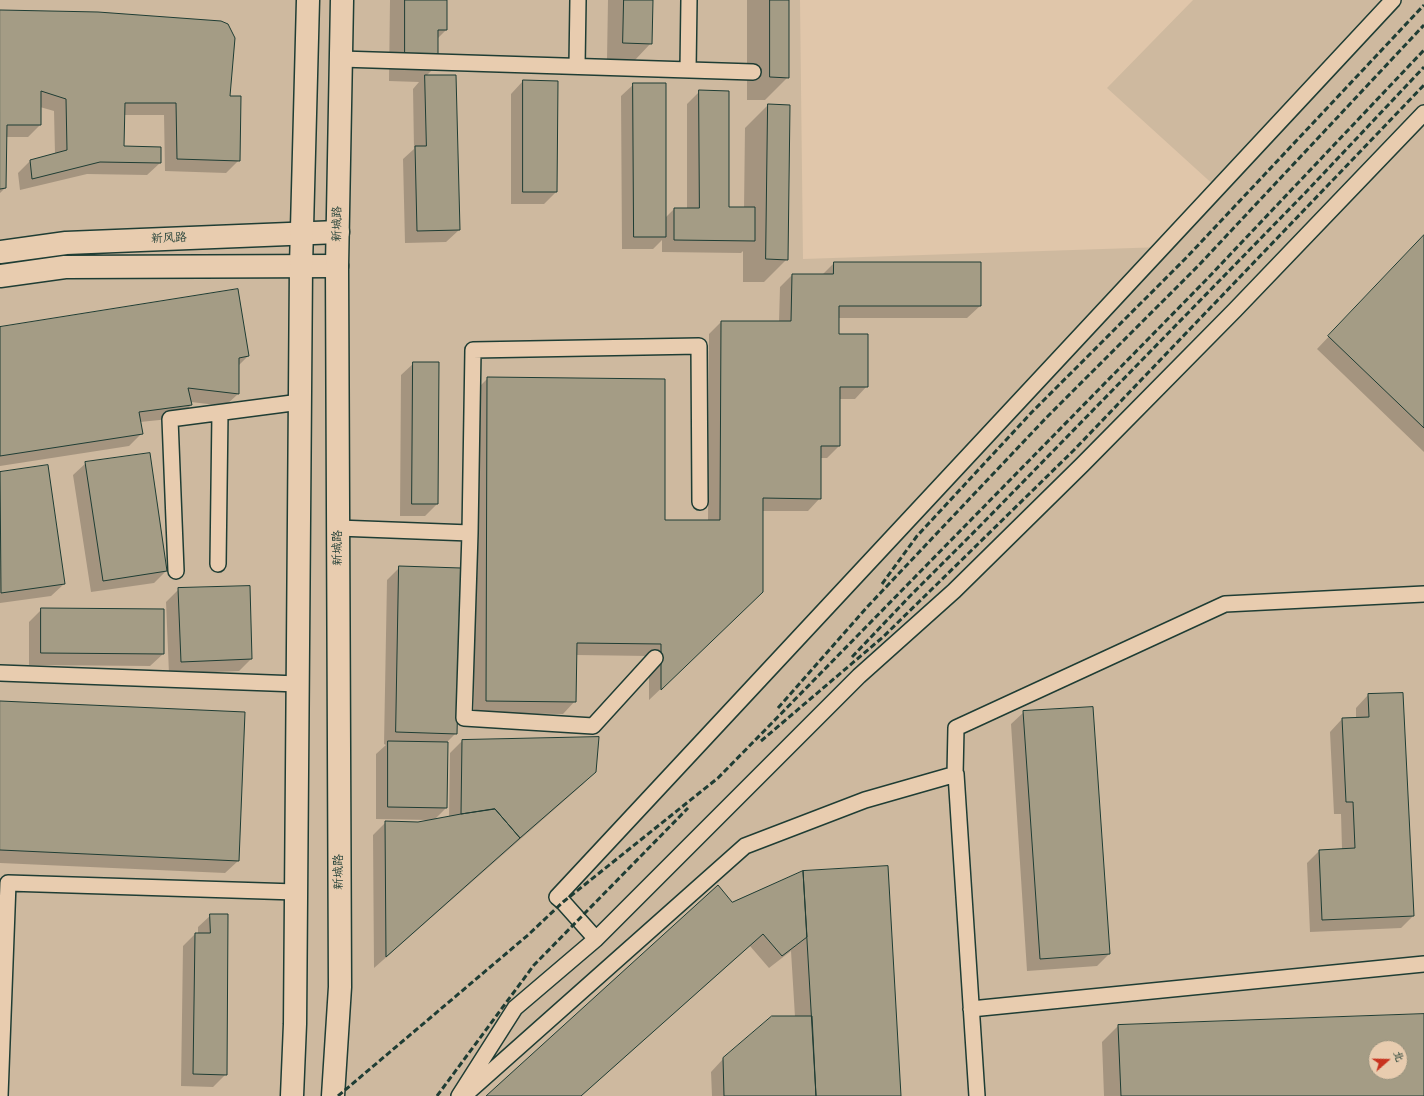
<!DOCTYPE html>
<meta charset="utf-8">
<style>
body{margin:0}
#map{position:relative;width:1424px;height:1096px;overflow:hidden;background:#e0c6aa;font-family:"Architects Daughter","LXGW WenKai TC",sans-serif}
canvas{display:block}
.north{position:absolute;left:1368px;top:1040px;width:40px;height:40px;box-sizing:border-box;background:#e8ccaf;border:1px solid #98937e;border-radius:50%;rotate:70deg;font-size:11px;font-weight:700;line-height:16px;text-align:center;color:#1f3d34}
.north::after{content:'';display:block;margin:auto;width:14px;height:18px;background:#c8321e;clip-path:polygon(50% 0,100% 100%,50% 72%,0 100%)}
</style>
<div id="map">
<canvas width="1424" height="1096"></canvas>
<div class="north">北</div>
</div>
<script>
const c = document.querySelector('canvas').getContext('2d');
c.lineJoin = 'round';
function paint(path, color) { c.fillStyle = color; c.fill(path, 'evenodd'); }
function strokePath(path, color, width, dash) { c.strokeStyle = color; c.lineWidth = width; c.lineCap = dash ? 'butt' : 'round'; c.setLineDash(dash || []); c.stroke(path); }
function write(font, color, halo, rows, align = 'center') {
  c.font = font + ' "Architects Daughter","LXGW WenKai TC",sans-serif'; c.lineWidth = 3; c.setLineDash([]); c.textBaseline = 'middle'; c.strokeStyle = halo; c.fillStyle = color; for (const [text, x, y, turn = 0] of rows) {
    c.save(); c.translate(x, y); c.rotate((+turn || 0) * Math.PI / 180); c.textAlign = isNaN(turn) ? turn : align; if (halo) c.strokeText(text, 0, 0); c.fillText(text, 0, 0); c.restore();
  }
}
const built = new Path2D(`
 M0 0H800L803 259 1163 247 1217 188 1107 88 1193 0H1424V1096H0ZM1376 1048H1400V1072H1376Z`);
const shadow = new Path2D(`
 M390 0H446V30L437 39V65L426 76 459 230 446 242 405 243 403 159 414 149 413 89 419 82 389 81Z
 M608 0H652L651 43 635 60 607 59Z
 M747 0H788V77L765 100H747Z
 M0 11 229 97 239 160 226 173 165 171 164 115H124L123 147 160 163 147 175 87 174 20 190 18 173 30 161 55 154 54 111 40 107V125L28 137H6L5 188 0 193Z
 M523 81 556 192 544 204H511V94Z
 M634 84 665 218 674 209H687V104L700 91 728 208H744L745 128 768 105 787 259 764 282H743V251L741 253 662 252V240L653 249H622L621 96Z
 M1424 236V452L1317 349Z
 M834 263 980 306 967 318H838V335L867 386 855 399H839V446L827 458H820V498L808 511H762L749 605 649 700V656L576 655 575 701 563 714 474 713 475 391 488 378 664 521H708L709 334 721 322H779L780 287 792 275H822Z
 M0 328 248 356 238 366V394L225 406 191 402V405L179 418 140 422 142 433 129 446 0 466Z
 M414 363 437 504 425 516H400L401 375Z
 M86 463 166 571 154 583 91 592 73 475Z
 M47 466 64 584 51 596 0 603V473Z
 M400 567 456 733 447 742 446 808 434 820 449 817 450 753 462 741 595 772 582 785 374 968 373 835 386 822 418 823 429 820 376 819V754L386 745 384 744 387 580Z
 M179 589 251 659 239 671 169 674 166 602Z
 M42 609 163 654 150 666 29 665V622Z
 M1368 695 1413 916 1401 928 1310 932 1307 863 1319 851 1342 849 1341 814H1334L1330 732 1342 719 1356 718V708Z
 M0 702 238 861 225 873 0 863Z
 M1024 712 1109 954 1097 966 1027 971 1011 724Z
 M804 872 900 1096H712L711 1072 723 1059 795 1017 791 951 769 968 750 946 581 1096H487L731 903Z
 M211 915 226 1074 213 1087 181 1086 183 946 195 934H198V927Z
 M1424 1015V1096H1104L1102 1042 1118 1026ZM1376 1048H1400V1072H1376Z`);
const building = new Path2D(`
 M405 0H447V30H438V66H405Z
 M624 0H653L652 44 623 43Z
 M770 0H789V78L770 77Z
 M0 10 98 12 221 21 228 24 235 38 230 96H241L240 161 177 159 176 103H125L124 146 161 147V163L100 162 32 179 30 160 67 150 66 99 41 91V125H7L6 188 0 189Z
 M425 75H456L460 230 417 231 415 146H426Z
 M523 80 558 81 557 192H523Z
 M633 83H666V237H634Z
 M699 90 729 91V207H755V241L674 240V208H699Z
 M768 104 790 105 788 260 766 259Z
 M1424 235V428L1328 336Z
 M834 262H981V306H839V334H868V387H840V446H821V499L763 498V592L661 690V644L577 643 576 702 486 701 487 377 665 379V520H720L721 321H791L792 274H833Z
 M238 289 249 356 239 358V394L188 388 192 405 139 412 143 434 0 456V327Z
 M413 362H439L438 504H412Z
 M150 453 167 571 103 581 85 462Z
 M48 465 65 584 1 593 0 472Z
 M399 566 461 568 457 734 396 732Z
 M250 586 252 659 181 662 178 588Z
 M41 608 164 609V654L41 653Z
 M1403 693 1414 916 1322 920 1319 850 1355 848 1353 802H1346L1342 718 1369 717 1368 694Z
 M0 701 245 712 239 861 0 850Z
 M1093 707 1110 954 1040 959 1023 711Z
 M599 737 596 772 520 838 495 809 461 814 462 740Z
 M388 741 448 742 447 808 388 807Z
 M495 809 520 838 386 957 385 821 418 822 461 814Z
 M888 866 901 1096H816L803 871Z
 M803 871 807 937 782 956 763 934 581 1096H486L718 885 732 902Z
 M210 914H228L227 1075 193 1074 195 933H210Z
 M1424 1014V1096H1121L1118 1025ZM1376 1048H1400V1072H1376Z
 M772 1016H812L816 1096H724L723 1058Z`);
const service = new Path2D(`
 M341 59 753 72
 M577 66 578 0
 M688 70 689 0
 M338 528 470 533 464 718 593 726 655 658
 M470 533 473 350 699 346 700 502
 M218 564 220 413
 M176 571 170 419 300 402
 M0 673 298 684
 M955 775 956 728 1225 604 1424 594
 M596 939 563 902 557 897 1393 0
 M971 1009 1424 964
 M467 1093 745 846 865 800 956 774 977 1096
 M0 1096 8 883 296 892
 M459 1096 515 1008 596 939 859 676 954 591 1082 465 1235 310 1424 113`);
const tertiary = new Path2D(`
 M0 252 66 243 338 232
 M0 276 65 267 337 266`);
const secondary = new Path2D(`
 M292 1096 295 1024 301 266 308 0
 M333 1096 340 987 337 266 342 0`);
const rail = new Path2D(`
 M882 584 917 536 1032 412 1187 257 1424 5
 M852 657 911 595 980 526 1306 192 1424 67
 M778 708 869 605 1046 418 1199 265 1424 25
 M761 741 883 637 1074 450 1424 85
 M338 1096 528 935 563 902 718 778 1206 280 1424 50
 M437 1096 534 965 688 808`);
const streetNames = [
 ["新城路",338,224,-89],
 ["新风路",169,239,-2],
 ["新城路",338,548,-90],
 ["新城路",339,872,-90]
];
paint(built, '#ceb99f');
paint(shadow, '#0003');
paint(building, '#a49c85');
strokePath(building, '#1f3d34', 1);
strokePath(service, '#1f3d34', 18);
strokePath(tertiary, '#1f3d34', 25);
strokePath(secondary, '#1f3d34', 25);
strokePath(service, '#e8ccaf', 15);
strokePath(tertiary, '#e8ccaf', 22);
strokePath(secondary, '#e8ccaf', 22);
strokePath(rail, '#1f3d34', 3, [6, 3]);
write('12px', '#1f3d34', '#e8ccaf', streetNames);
</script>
